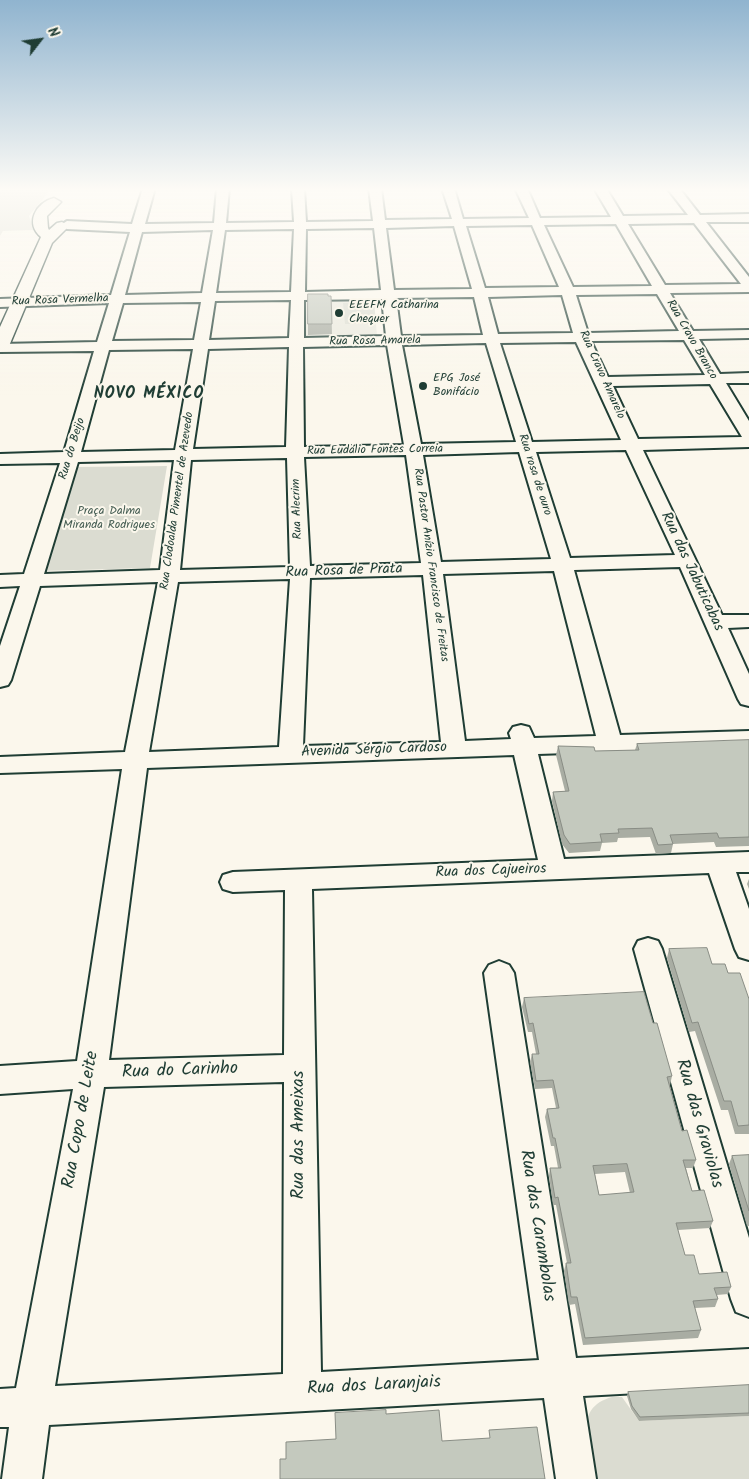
<!DOCTYPE html>
<meta charset="utf-8">
<style>
body{margin:0}
#map{position:relative;width:749px;height:1479px;overflow:hidden;background:#fbf7ec;font-family:Kalam,sans-serif}
canvas{display:block}
.north{position:absolute;left:15px;top:15px;width:50px;height:50px;-webkit-text-stroke:4px #fbf7ec;paint-order:stroke;rotate:60deg;font-size:14px;font-weight:700;line-height:20px;text-align:center;color:#1f3d34}
.north::after{content:'';display:block;margin:auto;width:18px;height:22px;background:#1f3d34;clip-path:polygon(50% 0,100% 100%,50% 72%,0 100%)}
</style>
<div id="map">
<canvas width="749" height="1479"></canvas>
<div class="north">N</div>
</div>
<script>
const c = document.querySelector('canvas').getContext('2d');
c.lineJoin = 'round';
function paint(path, color) { c.fillStyle = color; c.fill(path, 'evenodd'); }
function strokePath(path, color, width, dash) { c.strokeStyle = color; c.lineWidth = width; c.lineCap = dash ? 'butt' : 'round'; c.setLineDash(dash || []); c.stroke(path); }
function write(font, color, halo, rows, align = 'center') {
  c.font = font + ' Kalam,sans-serif'; c.lineWidth = 4; c.setLineDash([]); c.textBaseline = 'middle'; c.strokeStyle = halo; c.fillStyle = color; for (const [text, x, y, turn = 0] of rows) {
    c.save(); c.translate(x, y); c.rotate((+turn || 0) * Math.PI / 180); c.textAlign = isNaN(turn) ? turn : align; if (halo) c.strokeText(text, 0, 0); c.fillText(text, 0, 0); c.restore();
  }
}
const built = new Path2D(`
 M374 299 377 336 303 337V300Z`);
const green = new Path2D(`
 M0 188H52L29 216 34 230 3 231 0 236Z
 M374 302 376 324H345L343 303Z
 M167 466 150 568 40 571 75 467Z
 M612 1397H622L639 1421 749 1416V1479H592C588 1447 572 1408 612 1397Z`);
const minor = new Path2D(`
 M143 188H155L145 224 214 223 217 188H229L226 223 294 222 292 188H304L306 222 373 221 369 188H381L385 220 452 219 442 188H454L463 219 529 218 515 188H527L540 218 611 217 594 188H606L623 216 688 215 667 188H679L700 215 749 214V222H706L749 277V292L670 293 693 331 749 330V338L699 339 720 374 749 373V383H726L749 421V447L643 450 722 615H749V627L728 628 749 674V706L741 704 738 699 680 567 574 570 620 735 749 731V747L538 754 564 859 749 852V872H736L749 909V960L739 957 735 949 709 873 312 889 321 1372 539 1360 484 973 489 965 499 961 509 965 514 973 576 1358 749 1349V1387L583 1396 596 1479H556L544 1398 49 1425 42 1479H2L9 1427H0V1389L16 1388 73 1089 0 1094V1066L77 1061 122 769 0 773V757L125 752 158 582 40 586 11 680 8 685 0 687V646L20 586 0 587V575L24 574 60 463 0 464V454L64 452 94 351 0 352V344L97 342 109 303 0 307V299L111 295 130 232 67 229 61 225 67 221 132 224ZM694 223 741 284 665 285 628 224ZM616 224 652 286 573 287 544 225ZM532 225 559 287 485 288 466 226ZM454 226 472 289 394 290 386 228ZM374 228 381 290 305 292 306 229ZM294 229 291 292 216 293 225 230ZM213 230 202 293 125 295 142 232ZM657 294 679 331 588 333 576 295ZM562 295 573 333 498 334 488 297ZM474 297 483 335 401 336 396 298ZM382 299 386 336 304 338V300ZM291 300 289 338 209 340 215 301ZM201 302 194 340 112 341 123 303ZM684 340 705 375 608 377 591 341ZM576 342 621 440 532 442 500 343ZM486 343 516 442 421 444 402 345ZM387 345 404 445 304 447 303 347ZM289 347 286 447 193 449 208 349ZM193 349 175 450 81 452 109 350ZM710 384 742 437 638 439 613 386ZM626 450 675 555 570 558 536 452ZM519 452 551 559 441 562 423 455ZM406 455 421 563 310 566 304 457ZM287 458 290 567 180 570 191 460ZM174 460 160 570 44 574 78 462ZM554 571 596 736 534 738 529 727 521 725 513 727 509 733 511 739 465 741 443 574ZM423 575 441 742 303 746 310 578ZM290 579 279 747 149 752 178 582ZM514 755 538 860 233 872 223 875 220 882 223 889 233 892 285 890 284 1055 109 1060 147 768ZM284 1082 283 1374 55 1386 104 1087Z
 M648 938 658 941 662 949 749 1238V1317L736 1312 731 1299 634 949 638 941Z`);
const major = new Path2D(`
 M54 198 61 202 47 216 48 228 49 230 57 223 62 222 69 226 52 243 9 346 6 350 0 351V327L41 237C25 224 35 203 54 198Z`);
const wall = new Path2D(`
 M328 296H331L332 334 308 335V324Z
 M749 740V846L716 847 714 842 673 844 671 853 656 854 650 837 618 838 617 842 602 843 600 851 569 853 562 844 552 801 553 792 565 791 556 755 558 746 595 751 635 750 637 744Z
 M749 879V889L747 884Z
 M669 949 712 964 728 973 749 999V1134H735L728 1110H721L695 1031 689 1032 667 958Z
 M524 998 653 1023 672 1076 670 1085H669L682 1131 696 1160 693 1168H686L692 1191 713 1221 710 1228 678 1230 685 1255 699 1274 731 1287 728 1294 717 1295 718 1299 715 1307 695 1308 701 1330 698 1338 583 1345 575 1304 569 1305 564 1271 566 1263H567L556 1205H553L549 1176 550 1168H558L554 1146H551L545 1117 547 1109 556 1108 552 1088 535 1089 530 1062 532 1054H536L532 1032H528L522 1007ZM625 1172 630 1193 599 1195 595 1174Z
 M749 1155V1226H747L729 1164 732 1156Z
 M749 1385V1416L639 1421 631 1409 627 1396 628 1392Z`);
const building = new Path2D(`
 M308 294H328V296H331L332 324H308Z
 M749 740V837L719 838 717 833 670 835 673 844 658 845 652 828 618 829 619 833 600 834 602 842 570 844 564 835 553 792 569 791 558 746 594 747 595 751 639 750 637 744Z
 M707 948 712 964H725L728 973H740L749 999V1125L738 1126 731 1101H724L698 1022 692 1023 669 949Z
 M644 992 653 1023H657L672 1076 667 1077 682 1131 687 1130 696 1160H683L692 1191 704 1190 713 1221 676 1223 685 1255H694L699 1274 727 1272 731 1287 714 1288 718 1299 693 1301 701 1330 585 1338 577 1297H571L566 1263H571L558 1197 555 1198 550 1168H561L555 1138H553L547 1109 559 1108 553 1080 536 1081 532 1054H539L533 1023 529 1024 524 998ZM627 1164 634 1192 599 1195 593 1166Z
 M749 1155V1211L732 1156Z
 M749 1385V1413L640 1417 632 1406 628 1392Z
 M386 1410V1414L439 1410 442 1441 490 1438 489 1430 537 1427 545 1479H280V1459H286V1442L336 1439 335 1413Z`);
const markers = [
 [339,313,5,"#1f3d34"],
 [423,386,5,"#1f3d34"]
];
const farStreetnames = [
 ["Rua Rosa Vermelha",60,301,-2],
 ["Rua Cravo Branco",691,340,60],
 ["Rua Rosa Amarela",375,342,-1],
 ["Rua Cravo Amarelo",601,375,66],
 ["Rua do Beijo",73,449,-73],
 ["Rua Eudálio Fontes Correia",375,451,-1],
 ["Rua rosa de ouro",534,475,72],
 ["Rua Clodoalda Pimentel de Azevedo",178,501,-82],
 ["Rua Alecrim",298,509,-92],
 ["Rua Pastor Anízio Francisco de Freitas",430,565,82]
];
const farPoinames = [
 ["EEEFM Catharina",349,306],
 ["Chequer",349,320],
 ["EPG José",433,379],
 ["Bonifácio",433,393]
];
const farParknames = [
 ["Praça Dalma",109,512],
 ["Miranda Rodrigues",109,526]
];
const streetNames = [
 ["Rua Rosa de Prata",344,572,-2],
 ["Rua das Jabuticabas",691,572,65],
 ["Avenida Sérgio Cardoso",374,751,-2],
 ["Rua dos Cajueiros",491,872,-2]
];
const farDistrictnames = [
 ["NOVO MÉXICO",149,395]
];
const nearStreetnames = [
 ["Rua do Carinho",180,1072,-2],
 ["Rua Copo de Leite",82,1120,-80],
 ["Rua das Graviolas",698,1124,74],
 ["Rua das Ameixas",300,1135,-90],
 ["Rua das Carambolas",536,1226,81],
 ["Rua dos Laranjais",374,1387,-3]
];
paint(built, '#eae9de');
paint(green, '#dbdcd1');
strokePath(minor, '#1f3d34', 4);
strokePath(major, '#1f3d34', 3);
paint(minor, '#fbf7ec');
paint(major, '#fbf7ec');
paint(wall, '#a9ada3');
paint(building, '#c4c9be');
strokePath(building, '#898d85', 1);
const sky = c.createLinearGradient(0, 0, 0, 395);
sky.addColorStop(0, '#90b4cf');
sky.addColorStop(0.48, '#fdfbf6');
sky.addColorStop(1, '#fdfbf600');
c.fillStyle = sky;
c.fillRect(0, 0, 749, 395);
for (const [x, y, r, color] of markers) { const dot = new Path2D(); dot.arc(x, y, r, 0, 2 * Math.PI); c.fillStyle = color; c.fill(dot); strokePath(dot, '#fbf7ec', 2); }
write('12px', '#1f3d34', '#fbf7ec', farStreetnames);
write('12px', '#1f3d34', '#fbf7ec', farPoinames, 'left');
write('12px', '#455d53', '#fbf7ec', farParknames);
write('15px', '#1f3d34', '#fbf7ec', streetNames);
c.letterSpacing = '1px';
write('bold 16px', '#1f3d34', '#fbf7ec', farDistrictnames);
c.letterSpacing = '0px';
write('18px', '#1f3d34', '#fbf7ec', nearStreetnames);
</script>
